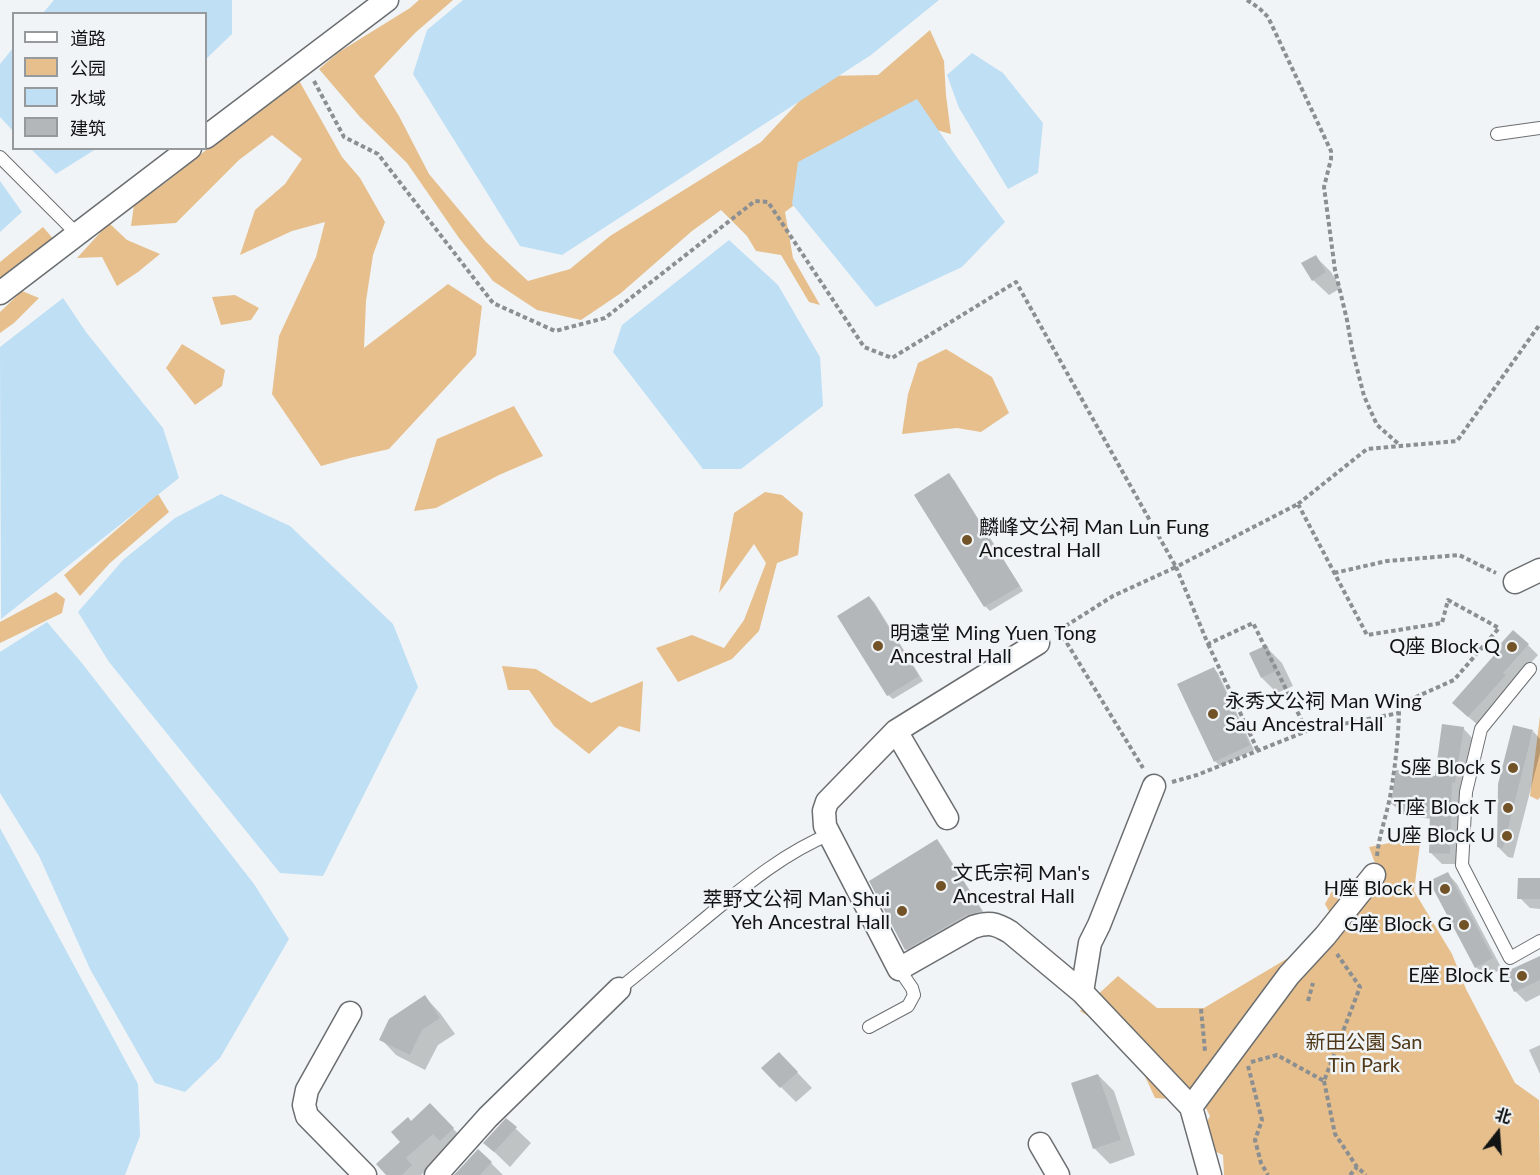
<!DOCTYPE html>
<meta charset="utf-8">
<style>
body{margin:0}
#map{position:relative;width:1540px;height:1175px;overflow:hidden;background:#f0f4f6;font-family:Lato,"Noto Sans SC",sans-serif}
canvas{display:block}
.legend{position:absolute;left:12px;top:12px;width:195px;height:138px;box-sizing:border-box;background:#f0f4f6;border:2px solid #979a9c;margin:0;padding:8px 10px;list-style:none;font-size:18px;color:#121414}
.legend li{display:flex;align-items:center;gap:12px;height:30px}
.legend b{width:30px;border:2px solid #979a9c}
.north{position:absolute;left:1468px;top:1103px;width:60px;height:60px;-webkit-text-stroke:4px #f0f4f6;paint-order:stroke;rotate:17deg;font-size:16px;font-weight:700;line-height:24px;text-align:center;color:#121414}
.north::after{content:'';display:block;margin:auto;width:21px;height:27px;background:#121414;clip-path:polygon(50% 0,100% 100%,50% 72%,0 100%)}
</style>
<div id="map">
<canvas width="1540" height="1175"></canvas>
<ul class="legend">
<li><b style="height:8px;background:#fff"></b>道路</li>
<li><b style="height:16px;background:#e6bf8d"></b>公园</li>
<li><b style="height:16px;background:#bfdff5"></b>水域</li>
<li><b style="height:16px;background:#b3b7b9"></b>建筑</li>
</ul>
<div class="north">北</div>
</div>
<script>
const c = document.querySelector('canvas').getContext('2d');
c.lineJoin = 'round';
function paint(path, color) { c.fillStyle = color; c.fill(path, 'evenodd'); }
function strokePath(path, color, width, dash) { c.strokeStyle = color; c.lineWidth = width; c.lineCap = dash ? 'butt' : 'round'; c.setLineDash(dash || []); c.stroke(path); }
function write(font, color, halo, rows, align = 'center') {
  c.font = font + ' Lato,"Noto Sans SC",sans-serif'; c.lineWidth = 5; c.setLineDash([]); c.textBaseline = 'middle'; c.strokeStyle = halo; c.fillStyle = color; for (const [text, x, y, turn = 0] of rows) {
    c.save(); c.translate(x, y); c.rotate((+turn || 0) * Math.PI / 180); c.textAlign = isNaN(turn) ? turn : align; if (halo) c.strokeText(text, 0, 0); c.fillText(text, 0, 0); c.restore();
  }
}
const green = new Path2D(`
 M419 0H453L415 33 374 76 399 116 429 174 486 242 528 281 570 269 610 236 761 142 823 76 878 75 930 30 944 61 946 95 951 134 911 123 855 159 785 212 793 258 820 305 809 302 781 255 756 251 747 236 721 210 692 231 621 293 581 320 537 310 493 281 459 238 407 163 360 117 319 69 339 52 410 8Z
 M297 77 342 157 360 178 385 222 373 255 366 301 364 348 448 284 482 306 476 355 389 449 350 458 321 466 272 394 279 336 316 257 325 222 292 231 240 255 255 210 285 184 302 159 272 135 239 160 176 223 131 226 134 205 165 183Z
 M109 223 127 240 160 254 138 272 117 286 102 257 77 258Z
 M43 227 56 242 0 285V262Z
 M22 291 39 298 14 323 0 333V312Z
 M235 295 259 308 251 320 221 325 212 297Z
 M182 344 225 370 222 386 195 405 166 368Z
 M946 349 992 377 1009 413 981 432 957 428 902 434 908 394 918 363Z
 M514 406 543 456 499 475 436 508 414 511 437 439Z
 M765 492 782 495 803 513 798 555 777 563 759 631 732 659 678 682 656 648 692 635 724 648 744 620 766 563 754 544 719 593 734 513Z
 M158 494 169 512 110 563 80 596 64 575Z
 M56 592 65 599 62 613 0 643V622Z
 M502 666 536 669 591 703 643 681 640 732 619 726 589 754 554 726 529 690H508Z
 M1540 716V797L1538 800 1530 796Z
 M1406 831 1408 839 1421 836 1414 891 1452 954 1466 989 1515 1083 1539 1100 1540 1175H1224L1223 1155 1196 1143 1210 1116 1202 1101 1155 1098 1138 1061 1104 1026 1080 1011 1118 976 1157 1008H1204L1325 936 1336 924 1325 904 1332 891 1347 912 1379 874 1369 847 1400 841Z`);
const water = new Path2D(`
 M54 0H232V34L206 59V14L43 13Z
 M463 0H939L871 55 562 255 520 246 413 74 427 30Z
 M13 48V131L0 117V64Z
 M972 53 1003 73 1043 123 1038 173 1008 189 959 108 947 75Z
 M917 99 958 159 1005 222 962 267 876 307 792 204 798 162Z
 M31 149H96L56 174Z
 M0 181 22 212 0 232Z
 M729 240 778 285 820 357 823 406 741 469H703L613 352 622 325Z
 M63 298 86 332 163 428 179 478 1 619 0 347Z
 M221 494 290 526 393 624 418 687 323 876 280 873 109 662 78 612 123 560 175 518Z
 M47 622 81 662 254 884 289 939 220 1058 185 1092 155 1083 90 969 39 856 0 793V652Z
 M0 828 138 1084 140 1136 125 1175H0Z`);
const shadow = new Path2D(`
 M1315 256 1331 272 1341 288 1329 295 1313 280Z
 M949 475 954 480 1023 591 990 611 985 606 916 496Z
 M869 597 874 602 923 681 893 699 888 695Z
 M1528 645 1538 655 1512 684 1479 726 1464 713 1498 653Z
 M1266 647 1282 663 1293 686 1277 693 1262 678Z
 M1213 668 1218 673 1254 750 1220 766 1215 761Z
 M1463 728 1474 740 1460 864H1442L1430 852 1431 819 1404 815 1392 804 1436 778Z
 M1533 731 1540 739V753L1513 858 1508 857 1498 847Z
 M936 840 941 845 986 916 910 954 906 949Z
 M1447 873 1457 884 1502 969 1486 977 1476 967Z
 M1540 880V909L1530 908 1520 898Z
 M1540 958V995L1526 1002 1515 991Z
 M425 997 440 1013 455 1034 438 1045 425 1070 396 1055 381 1039Z
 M1540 1045V1074L1529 1050Z
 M794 1069 812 1088 796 1102 781 1087Z
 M1098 1075 1114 1091 1135 1155 1110 1164 1094 1148Z
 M430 1105 468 1144 449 1148 421 1175H388L412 1123Z
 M515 1128 531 1143 510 1167 485 1143Z
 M478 1151 491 1163 503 1175H456Z`);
const building = new Path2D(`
 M1316 255 1326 272 1312 281 1301 263Z
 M949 473 1020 586 984 607 914 495Z
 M869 596 919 676 887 696 837 616Z
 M1513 630 1529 644 1503 673 1506 675 1468 717 1452 703 1496 653 1494 651Z
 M1267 645 1278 670 1261 678 1249 653Z
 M1214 667 1250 745 1214 762 1177 684Z
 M1442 724 1464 727 1455 783 1452 782 1450 854 1429 853 1430 810 1391 804 1396 770 1435 776Z
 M1513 725 1533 730 1503 848 1497 847 1498 784Z
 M937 839 982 911 966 915 905 950 869 881Z
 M1448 872 1493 958 1475 968 1429 881Z
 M1518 878H1540V899H1517Z
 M1540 956V980L1514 992 1505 972Z
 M425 995 440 1018 422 1030 410 1055 379 1040 389 1019Z
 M779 1052 798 1072 780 1088 761 1068Z
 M1098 1074 1121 1140 1093 1149 1071 1083Z
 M430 1103 454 1128 440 1141 433 1134 406 1158 412 1165 402 1175H386L376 1164 400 1142 391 1132 408 1117 411 1121Z
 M506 1118 517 1127 494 1152 483 1143Z
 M478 1149 492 1162 480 1175H454Z`);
const path = new Path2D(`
 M1247 0 1259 8 1268 17 1331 151V159L1324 187 1335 270 1347 320 1352 349 1364 396 1377 425 1401 446
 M314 81 344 137 378 154 493 303 555 331 605 318 755 201 768 202 864 347 892 358 1016 282 1176 567 1113 596 1056 632
 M1298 504 1367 635 1442 623 1448 600 1499 628 1454 680 1398 705 1399 713 1307 731 1253 623 1208 644 1176 567Z
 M1298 504 1367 449 1457 441 1540 324
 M1334 573 1387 561 1459 555 1496 573
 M1059 630 1143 768
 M1208 644 1258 751
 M1172 782 1197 775 1307 731
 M1377 856C1379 836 1386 817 1390 797 1395 769 1398 741 1399 713
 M1308 1001 1313 983
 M1201 1009 1205 1051
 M1251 1062 1277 1055 1324 1081 1360 987 1337 954
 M1248 1066 1262 1120 1255 1140 1261 1163 1268 1175
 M1324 1081 1335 1134 1357 1167 1366 1175
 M1350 1175 1357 1167`);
const lane = new Path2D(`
 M1497 134 1540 128
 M0 157 77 234
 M1530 669 1481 729 1466 792 1462 865 1510 958 1540 941
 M619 989C649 965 679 940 708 916 746 885 784 853 830 834
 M869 1027 908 1006 914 995 912 988 899 969`);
const street = new Path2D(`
 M206 137 387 0
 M0 293 190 148
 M1515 582 1540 570
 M1038 643 896 731 827 802 824 811 825 826 899 969 973 927C989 922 995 923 1010 932L1082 992 1191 1107 1210 1175
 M896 731 947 818
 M1082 992 1090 943 1099 925 1154 786
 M350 1013 307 1090 304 1105 307 1116 365 1175
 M1191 1107 1289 975 1325 936 1374 875
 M1040 1144 1058 1175
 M436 1175 488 1117 619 989`);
const markers = [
 [967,540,6,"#725328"],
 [878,646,6,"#725328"],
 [1512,647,6,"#725328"],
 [1213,714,6,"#725328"],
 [1513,768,6,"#725328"],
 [1508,808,6,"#725328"],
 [1507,836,6,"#725328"],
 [941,886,6,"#725328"],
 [1445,889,6,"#725328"],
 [902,911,6,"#725328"],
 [1464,925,6,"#725328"],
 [1522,976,6,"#725328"]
];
const poiNames = [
 ["麟峰文公祠 Man Lun Fung",979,528,"left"],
 ["Ancestral Hall",979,551,"left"],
 ["明遠堂 Ming Yuen Tong",890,634,"left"],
 ["Ancestral Hall",890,657,"left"],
 ["Q座 Block Q",1500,647],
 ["永秀文公祠 Man Wing",1225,702,"left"],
 ["Sau Ancestral Hall",1225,725,"left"],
 ["S座 Block S",1501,768],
 ["T座 Block T",1496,808],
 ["U座 Block U",1495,836],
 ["文氏宗祠 Man's",953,874,"left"],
 ["Ancestral Hall",953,897,"left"],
 ["H座 Block H",1433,889],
 ["萃野文公祠 Man Shui",890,900],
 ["Yeh Ancestral Hall",890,923],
 ["G座 Block G",1452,925],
 ["E座 Block E",1510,976]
];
const parkNames = [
 ["新田公園 San",1364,1043],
 ["Tin Park",1364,1066]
];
paint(green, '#e6bf8d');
paint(water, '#bfdff5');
paint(shadow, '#0003');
paint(building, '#b3b7b9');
strokePath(lane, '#6b6e70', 14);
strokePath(street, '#6b6e70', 25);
strokePath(path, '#8c8f91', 4, [4.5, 3]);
strokePath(lane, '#fff', 12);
strokePath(street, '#fff', 22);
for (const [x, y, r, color] of markers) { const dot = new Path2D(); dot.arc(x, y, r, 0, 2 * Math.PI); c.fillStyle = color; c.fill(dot); strokePath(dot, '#f0f4f6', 2); }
write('20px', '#121414', '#f0f4f6', poiNames, 'right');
write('20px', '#503919', '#f0f4f6', parkNames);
</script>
